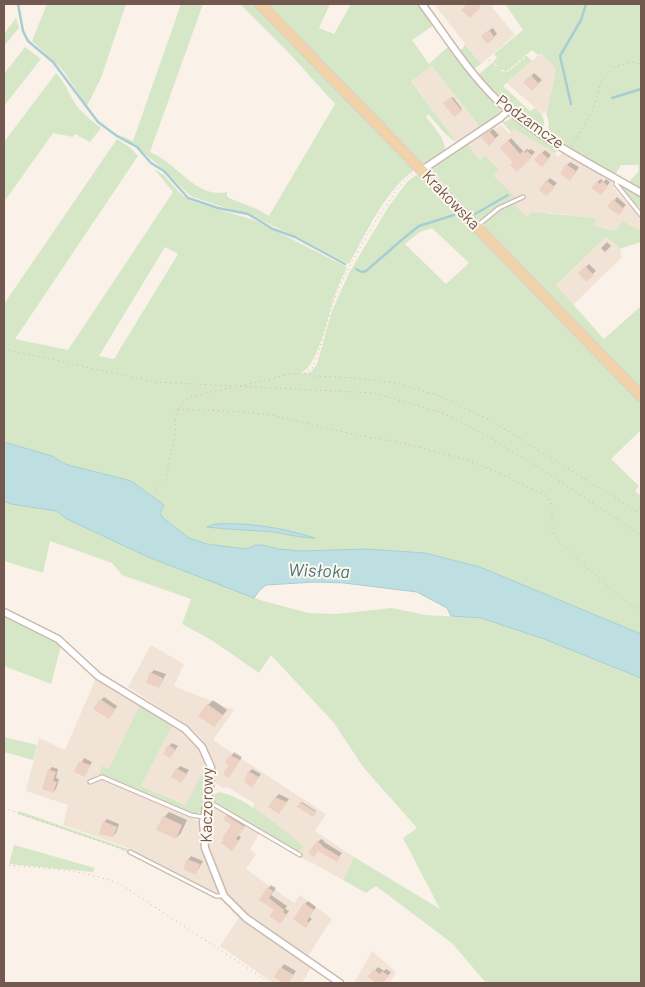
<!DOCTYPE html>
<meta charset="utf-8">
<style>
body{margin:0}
#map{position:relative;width:645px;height:987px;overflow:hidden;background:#faf2e8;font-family:Barlow,sans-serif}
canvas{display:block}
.frame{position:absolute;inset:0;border:5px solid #72594f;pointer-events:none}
</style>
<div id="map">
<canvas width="645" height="987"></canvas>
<div class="frame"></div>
</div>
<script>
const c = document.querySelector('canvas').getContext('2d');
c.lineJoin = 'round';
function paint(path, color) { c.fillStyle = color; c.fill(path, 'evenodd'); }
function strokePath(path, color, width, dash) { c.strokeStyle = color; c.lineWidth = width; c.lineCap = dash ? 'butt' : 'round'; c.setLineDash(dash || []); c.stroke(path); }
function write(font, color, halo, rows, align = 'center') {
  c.font = font + ' Barlow,sans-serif'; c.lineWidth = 4; c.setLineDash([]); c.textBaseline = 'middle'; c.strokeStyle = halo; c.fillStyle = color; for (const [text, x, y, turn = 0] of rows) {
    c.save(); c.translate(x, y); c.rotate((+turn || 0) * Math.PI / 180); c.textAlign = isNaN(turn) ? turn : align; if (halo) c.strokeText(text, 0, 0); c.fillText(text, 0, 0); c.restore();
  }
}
const residential = new Path2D(`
 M434 4H494L492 7 515 35 481 64Z
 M541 53 556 69 547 112 542 114 507 83Z
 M432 66 480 127 457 142 411 80Z
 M495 125 497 128 501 125 509 133 514 129 552 150 558 157 563 152 611 180 615 189 641 219V231L623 221 614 231 595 226V218L549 213 527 217 513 203 514 197 494 176 499 170 485 155 480 160 467 143Z
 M606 237 619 246 622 257 573 305 556 285Z
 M151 645 184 664 174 686 234 710 213 740 326 814 315 831 354 857 343 880 259 834 250 849 256 854 246 869 294 903 300 895 332 919 308 956 246 914 231 899 226 891 212 863 208 847 207 830 211 800 295 851 304 846 253 809 254 803 227 787 223 788 214 782 207 747 200 737 187 725 128 687Z
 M96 678 140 704 109 770 101 766 99 780H104L200 822 206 861 216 886 218 895 126 847 63 825 68 805 26 791 39 738 65 750Z
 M172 726 180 731 195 744 202 755 205 767 187 805 141 786Z
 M240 916 312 966 302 983H273L220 946Z
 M372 951 396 972 390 983H354Z`);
const green = new Path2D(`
 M47 4H126L101 78 87 106 62 69 32 41Z
 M181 4H203L150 152C177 162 195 199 227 192V196L229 198 257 209 269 216 335 104 289 53 240 4H253L413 168V171C384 192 366 234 349 264L299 238 256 218 190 196 166 172 137 147 117 134 133 141Z
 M267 4H330L319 28 334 34 351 4H417L434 25 412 40 429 64 449 46 467 71 499 107 501 111V114L465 140 463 137 480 127 432 66 411 81 457 142C446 138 436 122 428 114L426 117C434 127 446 139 445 152L426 164H423Z
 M505 4H641V189L630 183V181L639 171 638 165H621L615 175 547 134 549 123 546 113 547 112 556 69 541 53 538 55 532 50 507 71 499 69 493 62 497 58 494 54 523 30Z
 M16 18 19 28 4 46V34Z
 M465 44 481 64 474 69 461 51Z
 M25 47 41 59 4 106V74Z
 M527 56 532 61 503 86 530 111 535 108C543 115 547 120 542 131L506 103 478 75 492 63 501 71 508 72Z
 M56 73C64 81 67 90 73 100 79 111 91 120 101 128L90 142 75 134 73 137 53 133 4 202V142Z
 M512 118 551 144 557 152 555 153 514 129 511 132 502 122 503 120 505 122Z
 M117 139 131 148 138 156 15 339 68 350 173 192 154 169 164 175 181 194 191 201 254 220 347 267C344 275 339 283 336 292 328 312 320 364 301 373 309 375 313 371 317 364L332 311 349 273 389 206 407 182 416 175 421 176 641 403V430L611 459 639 486 635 491 641 496V634L480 567 425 553 367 549 300 551 279 549 261 545H255L247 549 201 543 189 538 163 518 160 513 164 505 131 481 65 464 52 456 4 442V304ZM432 228 469 263 446 284 405 244 420 232ZM165 247 178 254 114 359 99 356ZM216 524C247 522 283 527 313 538 299 538 288 534 274 532 252 530 230 531 209 527Z
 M467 143 480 160 485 155 499 170 494 176 515 197 495 209 481 220 476 218 430 169V167Z
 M620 185 641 197V209L636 204 634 205 619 187Z
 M513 203 527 217 532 212 595 218V226L614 231 623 221 641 231V242L619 249 618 246 606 237 556 285 604 339 641 306V388L485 228 484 223 496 212Z
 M4 501 11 504 56 511 67 519 148 557 263 601 309 613 336 614 392 608 426 615 481 618 544 639 641 678V983H486L453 944 376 886 366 893 343 880 354 857 440 909 403 838 417 828 363 767 334 723 271 655 259 673 213 641 182 624 191 599 122 575 112 563 50 541 43 573 4 561Z
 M4 615 47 637 61 646 51 684 4 666Z
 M140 704 172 726 141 786 186 805 205 767 207 777 202 809C199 815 196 814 189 812L103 776 99 777 101 766 109 769Z
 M4 737 37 745 33 760 4 752Z
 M219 792C242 795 285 831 304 846L299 851H295L211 800 212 796Z
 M19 811 131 850 130 853 118 848 18 814Z
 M14 845 95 868 93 872 9 864Z`);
const water = new Path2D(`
 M4 442 52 456 65 464 131 481 164 505 160 513 163 518 189 538 207 544 247 549 255 545H261L279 549 300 551 367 549 425 553 480 567 641 634V678L544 639 481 618 451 616 447 608 417 592 344 583 315 582 266 585 259 591 254 598 148 557 67 519 56 511 11 504 4 501Z
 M216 524C249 522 284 528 315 538 300 538 287 534 273 532 251 530 229 530 207 527Z`);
const shadow = new Path2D(`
 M493 28 497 34 487 43 485 33Z
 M534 73 542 80 532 89 525 82Z
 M453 97 462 109 454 115 445 103Z
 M493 129 499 135 489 144 486 134Z
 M511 138 524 152 527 149 529 150 531 149 535 152 517 171 514 162 501 148Z
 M545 150 551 155 542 166 535 160Z
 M570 162 579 167 573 176 567 165Z
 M550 178 557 183 546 194 547 181Z
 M601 179 604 182 606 179 610 182 604 190 597 182Z
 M617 197 626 205 618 213 609 207Z
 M607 242 611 246 605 252 601 248Z
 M589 264 596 271 586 280 579 273Z
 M154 670 166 674 159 687 151 673Z
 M104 697 117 706 112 714 101 700Z
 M213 700 227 710 214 726 208 705Z
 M172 743 178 746 170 757 169 746Z
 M234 752 242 757 229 776 231 765 227 763Z
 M84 758 92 762 85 775 76 772Z
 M180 766 189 770 181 782 177 769Z
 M52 767 58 769 56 778 59 779 56 789 53 792 49 770Z
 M252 769 261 774 252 786 249 772Z
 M279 794 289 799 279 812 276 797Z
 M302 802 316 811 314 815 301 803Z
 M169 812 187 820 181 833 176 838 164 817Z
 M230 813 247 823 238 835 241 837 235 846 233 825 227 816Z
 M107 819 119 824 116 833 113 836 104 822Z
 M321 839 324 841V842L342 853 336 861 318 842Z
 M191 856 203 861 196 873 188 860Z
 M271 885 276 888 271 895 287 906 285 909 289 911 283 919 275 910 260 899Z
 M308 901 316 907 309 917 312 919 305 926V904Z
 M284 964 296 971 288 983 275 977Z
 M378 967 384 971 386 969 391 972 382 983H379L369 977Z`);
const stream = new Path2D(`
 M18 4 23 31 28 41 53 62 98 122 117 136 137 147 151 163 164 171 188 198 218 208 248 214 273 229 295 237 345 264
 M612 98 641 89
 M571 104 560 56 581 20 586 4
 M475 214 508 195
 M356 269 362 272 366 271 404 238 419 226 454 215`);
const building = new Path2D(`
 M467 4H478L481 7 470 18 461 10Z
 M489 30 495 38 487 44 481 36Z
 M531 75 539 84 532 91 523 82Z
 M451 97 462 111 454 117 443 103Z
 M489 131 496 139 489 146 481 137Z
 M508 140 520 154 523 151 525 153 527 151 533 156 517 172 510 165 513 162 500 148Z
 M541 152 549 159 542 167 534 160Z
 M566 164 576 171 570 181 560 174Z
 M546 180 555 187 547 196 539 190Z
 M597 181 600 184 602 181 608 186 601 195 591 188Z
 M613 199 624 209 619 215 607 207Z
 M585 266 594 275 586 282 578 273Z
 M150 672 163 678 159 688 146 683Z
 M100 699 115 709 109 719 93 709Z
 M207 704 223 715 214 727 198 716Z
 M168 745 175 749 170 758 163 754Z
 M230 755 240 760 229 778 223 774 229 765 225 763Z
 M79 761 90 765 85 777 74 772Z
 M176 768 187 774 181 783 171 777Z
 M48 769 56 772 53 781 57 782 53 793 42 789Z
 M248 771 259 777 252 788 244 782Z
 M275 797 287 802 279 814 268 807Z
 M300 802 316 812 313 817 297 807Z
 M226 815 245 827 236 839 239 841 232 851 221 843 224 839 222 838 231 825 223 819Z
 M163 816 182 825 176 839 156 830Z
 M103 821 117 827 113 837 99 834Z
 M317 841 322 845V846L340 857 337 862 318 851 314 857 308 853Z
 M187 859 200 864 196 875 183 869Z
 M267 887 273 891 269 898 284 910 283 912 287 915 280 924 269 916 274 910 259 900Z
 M304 903 314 910 307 921 309 923 306 928 293 919Z
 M280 967 294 975 288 983H283L274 977Z
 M374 969 380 974 382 971 389 976 383 983H376L368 977Z`);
const path = new Path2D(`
 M489 60 498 69 507 71 529 54
 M572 146 593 110 601 81 615 67 631 62 641 64
 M4 349 155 382 374 393 443 413 480 432 540 468 641 535
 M305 373 315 376 353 378 396 383 437 395 490 420 641 514
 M240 386 291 374 304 373 312 369C323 344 327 318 337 293 346 269 393 187 412 174
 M178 409 247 412 272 415 356 435 398 442 464 459 495 471 546 496 552 505V529L558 541 620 597 641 612
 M156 490 167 479C167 464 172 451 175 436 176 427 174 418 178 409 181 404 185 400 189 397L234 387
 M4 808 125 850
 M4 865C43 868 82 869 120 884L270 983`);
const service = new Path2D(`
 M617 180 616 184 641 215
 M477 226 499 208 523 197
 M90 782 102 777 191 815 203 817
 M208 801 300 855
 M130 852 216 896H223`);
const minor = new Path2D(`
 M422 4C446 36 468 72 497 100 539 139 593 165 641 193
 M422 170 500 118 509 110
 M4 612 58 639 98 676 185 729 202 747 211 767 210 788 203 822 205 848 224 896 246 918 340 983`);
const primary = new Path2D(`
 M260 4 641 396`);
const streetNames = [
 ["Podzamcze",530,122,36],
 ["Krakowska",451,200,46],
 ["Kaczorowy",207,805,-89]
];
const waterNames = [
 ["Wisłoka",319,571,2]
];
paint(residential, '#f1e4d7');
paint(green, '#d6e7c8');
paint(water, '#bedfe2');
strokePath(water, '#a6ced3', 1);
paint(shadow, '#0003');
strokePath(stream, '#a6ced3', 2.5);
paint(building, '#edd1c3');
strokePath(service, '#cbbaaf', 5.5);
strokePath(minor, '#cbbaaf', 9);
strokePath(primary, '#d8d1ce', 12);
strokePath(path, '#d2b4a6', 1, [1, 4]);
strokePath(service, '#fff', 3);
strokePath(minor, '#fff', 6);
strokePath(primary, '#f2d2a8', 10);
write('16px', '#72594f', '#fdf7ee', streetNames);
write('italic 18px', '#47777c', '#fdf7ee', waterNames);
</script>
